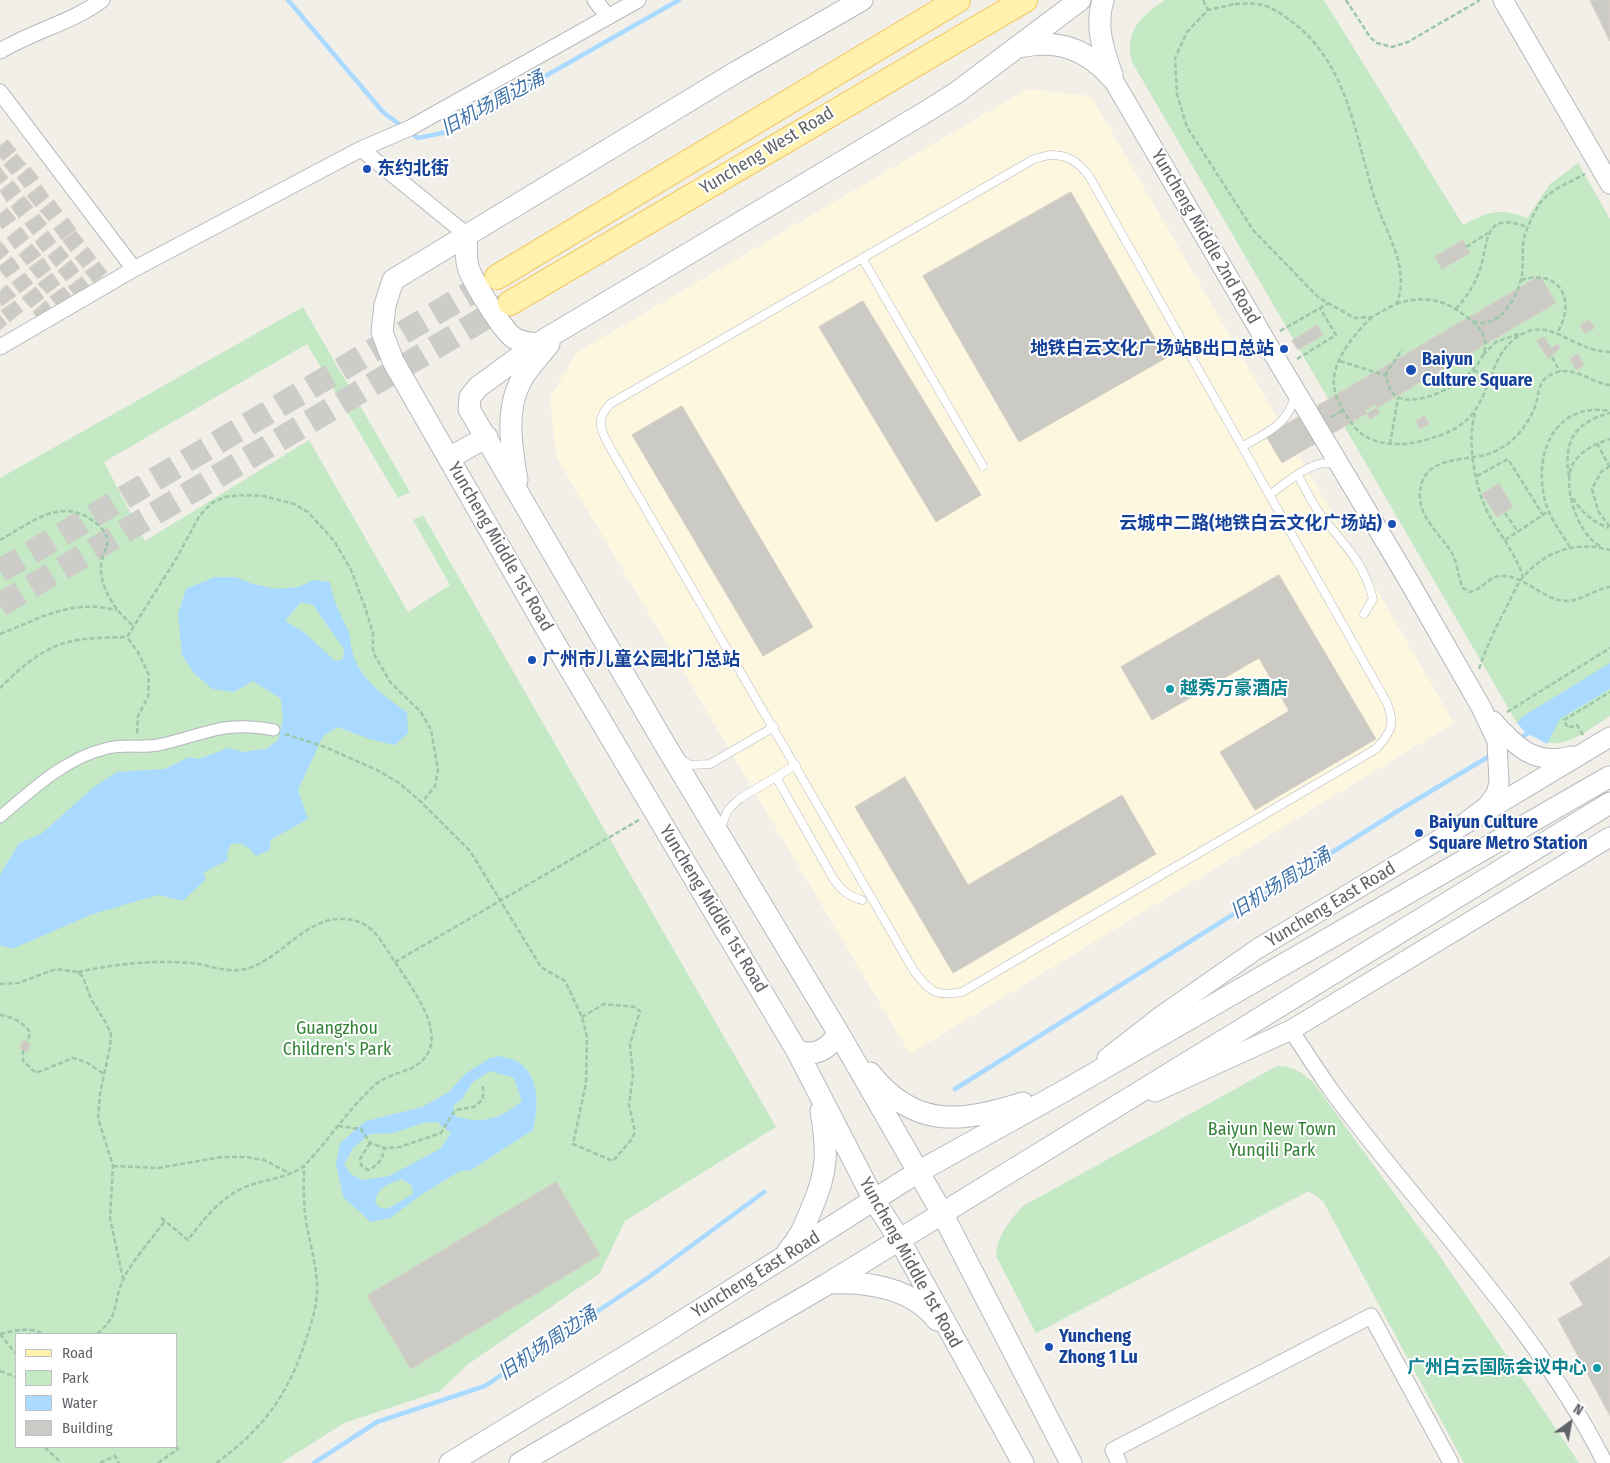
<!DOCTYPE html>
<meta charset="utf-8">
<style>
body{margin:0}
#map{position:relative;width:1610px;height:1463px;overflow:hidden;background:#f1efe8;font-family:"Fira Sans Condensed",sans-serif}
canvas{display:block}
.legend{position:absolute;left:15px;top:1333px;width:162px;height:115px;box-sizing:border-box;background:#fff;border:1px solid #bfc1c3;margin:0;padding:6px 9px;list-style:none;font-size:15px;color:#5f6368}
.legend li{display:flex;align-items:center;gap:10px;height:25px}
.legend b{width:25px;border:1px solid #bfc1c3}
.north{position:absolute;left:1545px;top:1398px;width:50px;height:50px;-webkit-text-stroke:4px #fff;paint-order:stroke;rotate:32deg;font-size:14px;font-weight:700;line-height:20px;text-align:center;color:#5f6368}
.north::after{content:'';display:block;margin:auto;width:18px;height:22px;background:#5f6368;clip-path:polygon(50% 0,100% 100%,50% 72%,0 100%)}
</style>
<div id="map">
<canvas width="1610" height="1463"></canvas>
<ul class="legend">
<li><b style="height:6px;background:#fff2af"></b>Road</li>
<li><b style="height:14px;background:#c5e8c5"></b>Park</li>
<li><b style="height:14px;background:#aadaff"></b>Water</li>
<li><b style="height:14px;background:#cccac5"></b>Building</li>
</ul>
<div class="north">N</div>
</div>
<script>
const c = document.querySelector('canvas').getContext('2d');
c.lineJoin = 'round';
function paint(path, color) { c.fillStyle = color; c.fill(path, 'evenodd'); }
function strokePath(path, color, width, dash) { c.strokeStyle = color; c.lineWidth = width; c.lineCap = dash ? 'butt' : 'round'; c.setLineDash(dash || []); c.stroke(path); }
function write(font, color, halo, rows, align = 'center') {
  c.font = font + ' "Fira Sans Condensed","Noto Sans SC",sans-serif'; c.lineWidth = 4; c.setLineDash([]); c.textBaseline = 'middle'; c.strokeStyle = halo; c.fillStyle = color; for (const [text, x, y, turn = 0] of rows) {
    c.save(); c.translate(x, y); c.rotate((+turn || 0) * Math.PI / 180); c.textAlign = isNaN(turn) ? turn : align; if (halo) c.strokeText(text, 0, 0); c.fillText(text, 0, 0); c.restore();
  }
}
const commercial = new Path2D(`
 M1027 89 1091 96 1454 723 910 1054 556 457 550 398 576 353Z`);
const green = new Path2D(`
 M1165 0H1324L1463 225C1487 212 1500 207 1527 218L1550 184 1578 163 1610 219V716C1574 739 1553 760 1517 723L1132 62C1124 31 1141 16 1165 0Z
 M303 307 410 492 398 498 307 344 104 462 145 541 309 440 408 612 450 585 413 520 423 515 776 1127 625 1221 600 1273 467 1365 440 1391 344 1423 281 1463H0V478ZM16 1334H176V1447H16Z
 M1277 1066C1293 1066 1301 1072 1313 1082L1439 1255 1579 1463H1464L1323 1201 1309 1191 1036 1333 996 1256C997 1236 1010 1220 1023 1206Z`);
const water = new Path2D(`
 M215 577H235L253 584 277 589 298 587 314 580 330 582C332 600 341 615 349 632 351 638 350 644 352 650 358 678 385 697 407 712L408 733 395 745 369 739 338 727 323 736 298 790 308 819 270 840V850L256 856 250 849 240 843 231 844 227 853 228 860 203 873 206 879 183 901 158 895 93 914 12 949 0 945V875L19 843 41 834 94 787 117 772 165 769 189 757 199 759 228 748 243 752 266 749 278 740 283 720 281 699 253 681 234 692 212 689 194 673 182 655 178 614 186 589ZM301 602 313 605 344 649 343 659 335 661 304 632 285 621Z
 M1610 663V689L1560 719 1547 744 1525 732 1517 723 1522 717Z
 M499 1056C505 1058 513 1059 518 1062 541 1077 538 1108 533 1130L471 1170 460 1171 421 1195 390 1218 371 1222 343 1197 336 1164 340 1143 366 1121 422 1107 449 1092 465 1074 490 1058ZM490 1071 514 1078 522 1101C500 1119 483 1125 455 1116L453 1106 462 1099 473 1082ZM437 1122 451 1133 440 1149 389 1176 363 1180 352 1175 344 1165 353 1148 370 1134 394 1133 423 1123ZM402 1179 412 1186 413 1194 387 1209 378 1207 375 1201C379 1186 388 1184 402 1179Z`);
const stream = new Path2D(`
 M288 0 383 112 404 128
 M410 132 418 138 447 132 679 0
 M1517 740 1532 731
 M955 1089 1401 809 1493 754
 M314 1463 377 1422 485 1386 649 1277 764 1192`);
const building = new Path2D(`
 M1590 0H1610V41Z
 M8 140 16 150 3 161 0 157V146Z
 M17 154 26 164 12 175 4 165Z
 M0 167 8 178 0 184Z
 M30 167 39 178 25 188 17 178Z
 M13 181 21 191 7 202 0 191Z
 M41 185 49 196 36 207 27 196Z
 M1071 192 1166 358 1019 442 923 276Z
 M24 196 33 207 19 218 11 207Z
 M54 200 62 211 49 221 40 211Z
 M7 208 16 219 2 229 0 226V214Z
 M39 214 47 224 33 235 25 224Z
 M68 218 76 229 62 240 54 229Z
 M21 227 29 238 15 249 7 238Z
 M48 231 56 242 43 252 35 242Z
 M76 231 84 241 71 252 63 241Z
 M1463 240 1470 253 1442 269 1435 257Z
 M1 242 9 252 0 260V243Z
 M32 244 41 255 27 265 19 255Z
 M61 246 69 256 56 267 48 256Z
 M88 247 96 258 83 268 75 258Z
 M12 257 20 268 6 278 0 270V266Z
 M43 258 51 269 38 279 29 268Z
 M71 260 79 271 66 281 58 271Z
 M99 262 107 272 94 283 85 272Z
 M25 273 33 283 20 293 12 283Z
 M52 273 60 284 47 294 38 284Z
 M1540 276 1556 303 1282 463 1266 436Z
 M82 277 90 287 77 298 68 287Z
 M7 285 16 296 2 306 0 303V291Z
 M36 287 44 298 31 308 22 298Z
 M64 287 72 297 59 308 50 297Z
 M15 301 23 311 10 322 1 311Z
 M46 301 54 312 41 322 33 312Z
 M863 301 981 495 936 522 819 327Z
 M0 315 7 324 0 330Z
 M1590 320 1595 328 1585 333 1580 325Z
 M1317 325 1323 335 1298 350 1292 341Z
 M1544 337 1551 348 1557 344 1560 348 1548 359 1537 341Z
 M1578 354 1584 366 1576 370 1570 359Z
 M1375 405 1380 413 1370 419 1365 411Z
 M682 406 813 627 763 656 632 435Z
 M1424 416 1429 424 1420 429 1416 421Z
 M1499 484 1513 507 1497 517 1482 494Z
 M1279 575 1376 739 1255 810 1220 752 1289 711 1259 658 1152 720 1121 667Z
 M905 777 968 885 1122 795 1156 854 953 973 855 807Z
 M24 1040 31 1045 27 1052 20 1048Z
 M556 1182 600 1255 411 1369 367 1296Z
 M1610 1257V1416L1558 1319 1583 1305 1570 1283Z`);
const primaryTunnel = new Path2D(`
 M0 571 497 277
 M0 605 510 303`);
const path = new Path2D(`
 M1203 0 1208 10
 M1346 0 1370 37 1377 43 1392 47 1408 42 1480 0
 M1235 4C1243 4 1251 3 1258 4 1271 6 1285 16 1295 24 1350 68 1355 139 1376 202 1387 236 1410 267 1397 303L1372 317 1354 318 1318 297 1253 230 1187 127 1177 94 1175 58 1187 32 1208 10Z
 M1466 247 1488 233
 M1521 280C1560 268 1577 301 1557 333
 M1396 304C1419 296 1442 298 1461 313 1471 319 1483 329 1485 341 1491 372 1420 412 1396 396 1388 391 1388 382 1386 373L1402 350
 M1456 309C1466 297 1474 286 1479 272 1490 243 1481 210 1527 227
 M1372 317C1356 332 1337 355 1334 377 1332 395 1343 411 1353 425 1364 440 1383 445 1401 444 1413 444 1426 440 1438 436 1501 416 1478 356 1524 333 1545 322 1565 339 1584 346 1592 350 1601 351 1610 352
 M1473 321C1495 331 1514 303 1520 283 1525 269 1521 252 1524 238 1527 227 1533 216 1538 206 1548 190 1569 183 1585 174
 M1280 331 1329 303
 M1483 355 1496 342 1521 333
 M1552 357 1560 372
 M1297 359 1336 335 1320 308
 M1340 361 1387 376
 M1473 371 1482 372 1488 380
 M1610 385C1590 383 1574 364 1552 374 1536 381 1540 396 1534 409 1528 423 1518 437 1506 445 1500 449 1492 453 1485 455 1460 461 1422 457 1420 493 1418 518 1442 535 1453 555 1458 565 1458 578 1463 588L1470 592C1483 589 1488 577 1500 576 1524 574 1542 600 1566 601 1582 601 1594 589 1610 587
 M1475 413C1467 441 1474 482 1486 509 1497 532 1515 551 1523 577
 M1331 417 1343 410
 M1597 443 1609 466
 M1390 444 1398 398
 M1610 466 1601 472 1592 489 1598 511 1610 527
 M1477 476 1508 459 1543 515
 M1569 476C1563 441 1575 422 1610 413
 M1573 498C1581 512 1594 523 1609 528
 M1505 513 1518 532
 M0 540C29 524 61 496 93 521 99 525 105 531 107 538 109 546 103 553 102 560 96 583 116 613 134 626
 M1505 540 1549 511
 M1600 546C1578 535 1560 483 1574 462 1582 450 1597 443 1610 439
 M1570 547C1561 533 1551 519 1546 504 1532 457 1553 401 1610 411
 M0 634C42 618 69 599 117 610
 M1479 669C1486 648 1495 629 1505 610 1511 599 1516 585 1524 576 1547 550 1577 541 1610 550
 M0 688C19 669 41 649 68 642 86 637 108 638 127 637
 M1507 712 1610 648
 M137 733 138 716 148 697 149 675 138 652 127 637 176 559 200 515 212 503 225 497 244 495 264 496 294 504 308 512 335 542 351 570 365 607 373 633V652L379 663 391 683 421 712 431 730 438 770 435 786 422 802
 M285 734 325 747 377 770 399 783 418 799 470 851 541 967 565 981 582 1017 587 1037 586 1083 573 1144 613 1161 632 1139 635 1132 629 1105 633 1075 630 1044 640 1011 635 1007 604 1004 582 1017
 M1583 735 1577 725 1568 728 1564 720 1610 692
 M395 962 639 820
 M78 972C115 964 152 960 191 963 206 964 223 972 239 970 274 967 303 919 339 919 371 918 379 938 395 962 411 988 454 1039 417 1065 405 1073 388 1074 376 1084 349 1108 329 1140 304 1166 286 1179 265 1179 245 1187 220 1198 204 1219 188 1240L159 1216
 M0 984 18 983 56 969 78 972 83 977 91 999 106 1023 111 1034 110 1047 100 1094 98 1118 113 1166 110 1218 123 1279
 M0 1015C13 1017 22 1022 30 1032L28 1042
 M23 1050V1061L36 1073 73 1058 86 1062 104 1074
 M338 1126 361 1129 370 1143 385 1148 400 1147 441 1133 455 1110 474 1107 483 1099V1084
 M370 1143 360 1159 361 1165 368 1170C379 1165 382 1159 385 1148
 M113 1166 158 1168 222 1157H246L264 1160 291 1174
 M0 1334C16 1330 29 1327 44 1334
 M0 1334 16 1354
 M97 1334C121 1314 112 1304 123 1280 130 1263 153 1238 164 1222
 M0 1371 16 1377
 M45 1447 61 1463
 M100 1463 115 1456 119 1463
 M158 1463 178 1449 176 1446
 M216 1463C264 1429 290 1392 307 1336 313 1319 318 1301 317 1284 316 1262 309 1241 306 1220 303 1202 304 1184 304 1166`);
const service = new Path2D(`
 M1049 155C1069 155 1077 161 1089 176L1386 701C1396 724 1392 731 1376 749L962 992C936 997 930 992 914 971L611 449C601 430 594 422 610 404L1034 159Z
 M862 258 983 466
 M1242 447C1267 432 1287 426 1295 396
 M1298 476C1307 491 1315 510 1327 523 1348 548 1365 566 1373 599L1364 614
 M1269 495C1284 485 1317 455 1334 465
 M681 759 690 765 710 764 774 727
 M776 777 833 878C841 890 848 896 862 900
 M720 829 728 810 739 799 796 765`);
const pedestrian = new Path2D(`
 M0 817C33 789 65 758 108 748 125 744 142 748 158 745 205 735 222 720 274 730`);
const minor = new Path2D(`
 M595 0 608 17
 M0 51C33 31 73 22 102 0
 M0 92 134 269
 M467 235 361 149 410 128 638 0
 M0 347 134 269 361 149
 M1291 1030C1304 1050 1317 1070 1331 1090 1422 1214 1535 1324 1605 1463
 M1119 1463 1113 1450 1371 1316 1451 1463`);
const tertiary = new Path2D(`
 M1503 0 1610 184
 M1112 78 1271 350 1407 578 1481 707 1497 741 1499 783 1496 794 1487 806 1458 828
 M1493 721C1516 747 1535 766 1571 756
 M1107 1058 1161 1016 1257 949 1610 737
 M1155 1092 1291 1030 1610 837`);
const secondary = new Path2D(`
 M862 0 738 71 393 280 385 305 382 332 393 361 554 642 797 1051 874 1200 899 1239 1023 1463
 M1103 0C1095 27 1103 49 1112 75
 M1019 47C1057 39 1086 48 1112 78
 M467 235C466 246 465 259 469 270 475 284 502 330 514 338 521 342 529 343 537 344
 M449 458 487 437
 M517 480C511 446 504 405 525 374 532 364 541 354 549 344
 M797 1051C817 1057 827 1049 839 1034
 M870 1073C915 1130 962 1122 1023 1103
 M788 1251C799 1239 805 1225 811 1210 828 1171 828 1153 821 1111
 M829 1283C867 1281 912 1288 937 1320
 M450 1463 659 1336 918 1172 1064 1091 1609 777
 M520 1463 829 1283 1610 803
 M1071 1463 942 1213 839 1034 664 743 469 409 470 397 478 387 537 344 924 113 956 93 1080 0`);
const primary = new Path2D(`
 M497 277 958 0
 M510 303 1025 0`);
const markers = [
 [367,169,5,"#1a4fb4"],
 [1284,349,5,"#1a4fb4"],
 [1411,370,6,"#1a4fb4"],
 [1392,524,5,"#1a4fb4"],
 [532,660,5,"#1a4fb4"],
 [1170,689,5,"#0f9aa8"],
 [1419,833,5,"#1a4fb4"],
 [1049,1347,5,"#1a4fb4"],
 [1597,1368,5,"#0f9aa8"]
];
const streetNames = [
 ["Yuncheng West Road",767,151,-31],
 ["Yuncheng Middle 2nd Road",1205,237,60],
 ["Yuncheng Middle 1st Road",500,547,60],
 ["Yuncheng East Road",1331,905,-31],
 ["Yuncheng Middle 1st Road",713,909,59],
 ["Yuncheng Middle 1st Road",910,1263,61],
 ["Yuncheng East Road",756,1275,-32]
];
const transitNames = [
 ["东约北街",377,169],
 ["地铁白云文化广场站B出口总站",1274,349,"right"],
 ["Baiyun",1422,360],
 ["Culture Square",1422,381],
 ["云城中二路(地铁白云文化广场站)",1382,524,"right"],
 ["广州市儿童公园北门总站",542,660],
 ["Baiyun Culture",1429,823],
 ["Square Metro Station",1429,844],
 ["Yuncheng",1059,1337],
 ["Zhong 1 Lu",1059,1358]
];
const cultureNames = [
 ["越秀万豪酒店",1180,689],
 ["广州白云国际会议中心",1587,1368,"right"]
];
const parkNames = [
 ["Guangzhou",337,1029],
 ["Children's Park",337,1050],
 ["Baiyun New Town",1272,1130],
 ["Yunqili Park",1272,1151]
];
const waterNames = [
 ["旧机场周边涌",493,104,-28],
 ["旧机场周边涌",1281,884,-32],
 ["旧机场周边涌",548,1344,-34]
];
paint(commercial, '#fef7e0');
paint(green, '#c5e8c5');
paint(water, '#aadaff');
strokePath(stream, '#aadaff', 4.5);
paint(building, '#cccac5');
strokePath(building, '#d6d1c6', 1);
strokePath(primaryTunnel, '#ccccc8', 24, [24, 12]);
strokePath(service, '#b5b8bc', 9);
strokePath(pedestrian, '#b5b8bc', 13);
strokePath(minor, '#b5b8bc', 17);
strokePath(tertiary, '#b5b8bc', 21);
strokePath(secondary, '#b6babf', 23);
strokePath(primary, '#f2c960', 26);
strokePath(path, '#9cc7a9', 2.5, [5, 2.5]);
strokePath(service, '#fff', 8);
strokePath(pedestrian, '#fff', 11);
strokePath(minor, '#fff', 15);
strokePath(tertiary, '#fff', 19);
strokePath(secondary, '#fff', 21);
strokePath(primary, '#fff2af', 24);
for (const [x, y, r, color] of markers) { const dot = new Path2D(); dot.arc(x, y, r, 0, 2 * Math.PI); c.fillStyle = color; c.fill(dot); strokePath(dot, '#fff', 2); }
write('18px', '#5f6368', '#fff', streetNames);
write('bold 18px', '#164399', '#fff', transitNames, 'left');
write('bold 18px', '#0d838f', '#fff', cultureNames, 'left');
write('18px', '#348238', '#fff', parkNames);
write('italic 19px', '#4174aa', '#fff', waterNames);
</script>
